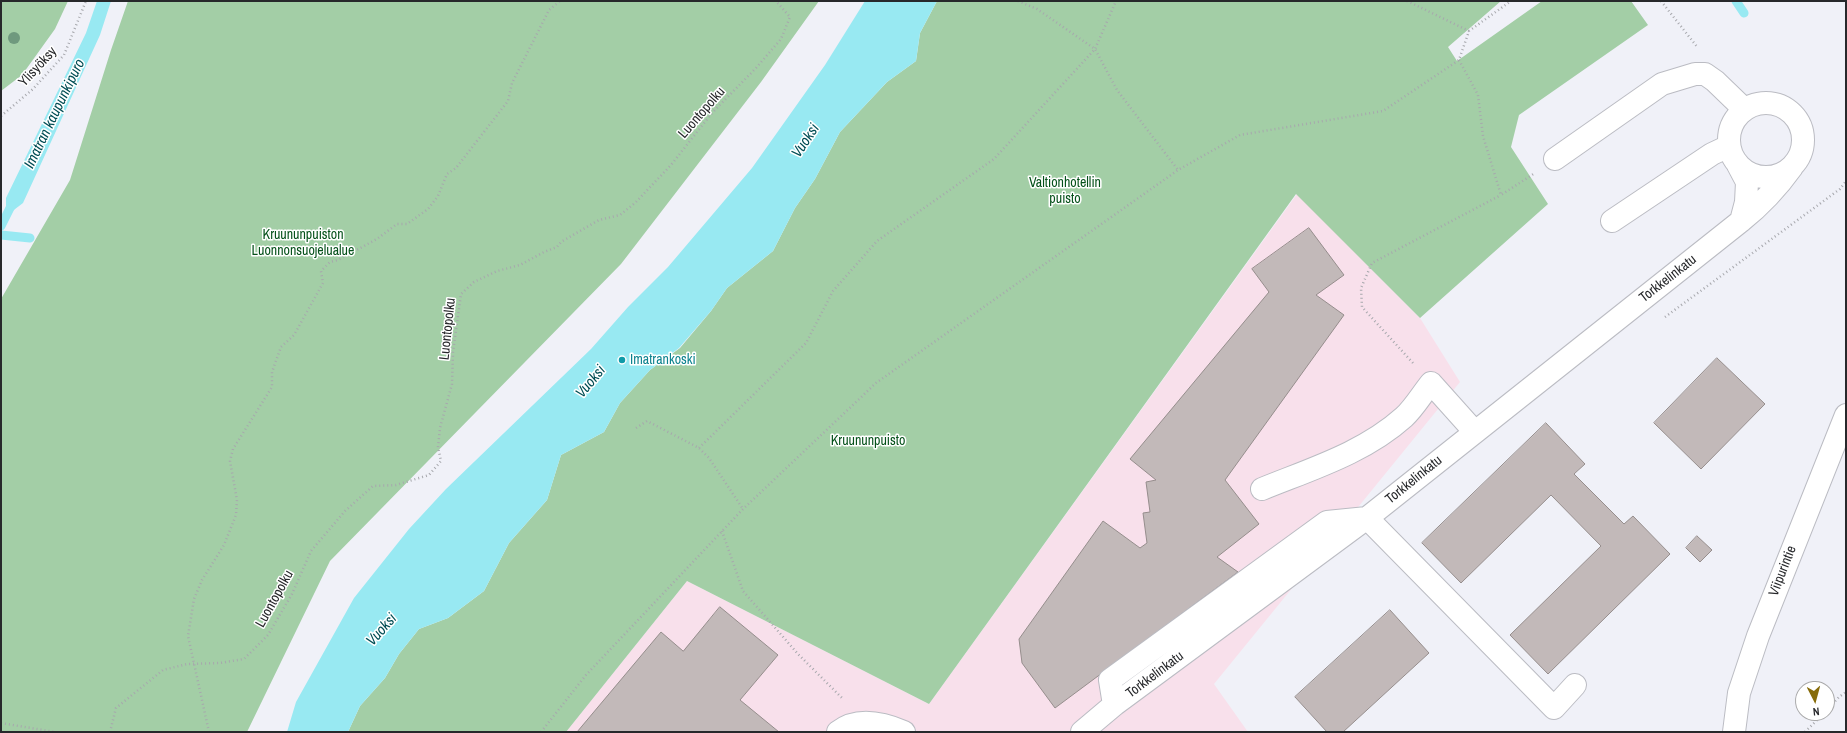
<!DOCTYPE html>
<meta charset="utf-8">
<style>
body{margin:0}
#map{position:relative;width:1847px;height:733px;overflow:hidden;background:#f0f1f8;font-family:"Archivo Narrow",sans-serif}
canvas{display:block}
.frame{position:absolute;inset:0;border:2px solid #27282b;pointer-events:none}
.north{position:absolute;left:1795px;top:681px;width:40px;height:40px;box-sizing:border-box;background:#fff;border:1px solid #a9a9aa;border-radius:50%;rotate:174deg;font-size:11px;font-weight:700;line-height:16px;text-align:center;color:#27282b}
.north::after{content:'';display:block;margin:auto;width:14px;height:18px;background:#876c0a;clip-path:polygon(50% 0,100% 100%,50% 72%,0 100%)}
</style>
<div id="map">
<canvas width="1847" height="733"></canvas>
<div class="frame"></div>
<div class="north">N</div>
</div>
<script>
const c = document.querySelector('canvas').getContext('2d');
c.lineJoin = 'round';
function paint(path, color) { c.fillStyle = color; c.fill(path, 'evenodd'); }
function strokePath(path, color, width, dash) { c.strokeStyle = color; c.lineWidth = width; c.lineCap = dash ? 'butt' : 'round'; c.setLineDash(dash || []); c.stroke(path); }
function write(font, color, halo, rows, align = 'center') {
  c.font = font + ' "Archivo Narrow",sans-serif'; c.lineWidth = 3; c.setLineDash([]); c.textBaseline = 'middle'; c.strokeStyle = halo; c.fillStyle = color; for (const [text, x, y, turn = 0] of rows) {
    c.save(); c.translate(x, y); c.rotate((+turn || 0) * Math.PI / 180); c.textAlign = isNaN(turn) ? turn : align; if (halo) c.strokeText(text, 0, 0); c.fillText(text, 0, 0); c.restore();
  }
}
const commercial = new Path2D(`
 M1297 194 1420 318 1460 382 1214 684 1248 732H566L687 581 929 704Z`);
const green = new Path2D(`
 M1 1H68L55 29 22 75 1 91Z
 M128 1H819L761 82 621 264 330 561 247 732H1V299L70 180 111 50Z
 M937 1H1501L1448 47 1457 61 1542 1H1631L1648 25 1519 115 1511 147 1548 204 1420 318 1296 194 929 704 687 581 566 732H348L360 706 385 678 399 654 419 629 448 618 484 591 509 543 547 500 561 455 604 432 620 403 650 370 680 348 711 311 727 288 773 251 795 208 815 179 840 132 887 82 916 61 920 33Z`);
const water = new Path2D(`
 M97 1H111L100 35 23 203 6 216V198L86 33Z
 M865 1H937L920 33 916 61 887 82 840 132 815 179 795 208 773 251 727 288 711 311 679 348 650 370 620 403 604 432 561 455 547 500 509 543 484 591 448 618 419 629 399 654 385 678 360 706 348 732H287L296 702 354 598 409 529 446 489 591 349 628 307 668 267 752 168 825 65Z`);
const stream = new Path2D(`
 M1736 1 1744 13
 M1 226 11 206
 M1 235 30 238`);
const building = new Path2D(`
 M1309 228 1344 275 1316 295 1344 315 1225 480 1259 524 1217 557 1238 572 1055 708 1022 663 1019 639 1103 521 1140 548 1147 543 1143 513 1150 512 1146 482 1156 480 1130 459 1269 292 1252 269Z
 M1717 358 1765 404 1701 469 1654 423Z
 M1546 423 1585 464 1574 474 1624 524 1633 516 1670 554 1548 674 1510 635 1601 546 1551 495 1461 583 1422 543Z
 M1697 536 1712 550 1700 562 1686 548Z
 M720 607 778 655 740 700 779 732H577L661 632 683 651Z
 M1390 610 1429 653 1343 732H1327L1295 697Z`);
const path = new Path2D(`
 M1018 1 1037 9 1095 49 1117 90 1178 170
 M1407 1 1469 31
 M1661 1 1698 48
 M1459 60 1478 95 1483 136 1501 195 1535 173
 M1 116 33 89 64 55 86 1
 M1665 317 1840 189 1846 181
 M1413 363 1362 307 1361 288 1372 263 1501 195
 M636 428 647 421 699 448 709 458 743 509
 M699 448 806 343 833 291 877 241 994 159 1095 49 1116 1
 M722 531 743 591 798 654 843 699
 M1827 710 1839 697 1846 692
 M1 723 55 732
 M110 732 116 708 163 670 187 664 220 663 244 659 268 635 292 594 311 551 345 511 373 486 396 485 429 475 441 461 438 447 440 428 452 384 453 352 461 294 474 282 497 271 520 265 544 252 557 247 561 242 599 220 620 215 635 203 671 165 712 113 756 68 781 39 790 17 776 1
 M209 732 188 636 194 599 202 580 224 545 236 515 237 500 230 461 233 449 272 387V372L281 347 294 335 323 283 321 271 330 262 338 260 377 239 397 224H407L428 209 438 196 447 174 456 168 508 101 512 83 549 10 560 1
 M541 732 586 675 743 509 876 383 1178 170 1240 135 1383 111 1459 60 1469 31 1511 1
 M1805 732 1824 713`);
const minor = new Path2D(`
 M1729 140a37 37 0 1 1 74 0a37 37 0 1 1-74 0Z
 M1555 159 1662 84 1695 74H1705L1715 81 1744 109
 M1738 165 1747 182 1746 202 1741 221
 M1612 221 1712 154 1729 146
 M1262 489C1311 469 1364 453 1404 417 1414 408 1422 394 1431 383L1474 431
 M1114 705 1110 680 1327 522 1367 518 1554 708 1575 685
 M838 732C857 717 883 723 904 732
 M1082 732 1114 705 1367 518 1741 221C1761 205 1777 188 1792 167`);
const major = new Path2D(`
 M1734 732 1739 693 1758 636 1846 415`);
const trees = [
 [14,38]
];
const markers = [
 [622,360,4,"#0f9aa8"]
];
const streetNames = [
 ["Ylisyöksy",38,67,-47],
 ["Luontopolku",702,113,-49],
 ["Torkkelinkatu",1668,279,-38],
 ["Luontopolku",448,329,-84],
 ["Torkkelinkatu",1414,480,-39],
 ["Viipurintie",1783,571,-69],
 ["Luontopolku",275,599,-61],
 ["Torkkelinkatu",1155,675,-37]
];
const parkNames = [
 ["Valtionhotellin",1065,183],
 ["puisto",1065,199],
 ["Kruununpuiston",303,235],
 ["Luonnonsuojelualue",303,251],
 ["Kruununpuisto",868,441]
];
const cultureNames = [
 ["Imatrankoski",630,360]
];
const waterNames = [
 ["Imatran kaupunkipuro",55,114,-64],
 ["Vuoksi",806,141,-56],
 ["Vuoksi",591,382,-50],
 ["Vuoksi",382,630,-48]
];
paint(commercial, '#f8e0eb');
paint(green, '#a3cea6');
paint(water, '#98e9f2');
strokePath(stream, '#98e9f2', 9);
paint(building, '#c2b9b9');
strokePath(building, '#968e8d', 1);
strokePath(minor, '#bbbcc3', 24);
strokePath(major, '#bbbcc3', 24);
strokePath(path, '#a7a8ad', 2.5, [1, 3]);
strokePath(minor, '#fff', 22);
strokePath(major, '#fff', 22);
c.fillStyle = '#6f997e';
for (const [x, y] of trees) { c.beginPath(); c.arc(x, y, 6, 0, 2 * Math.PI); c.fill(); }
for (const [x, y, r, color] of markers) { const dot = new Path2D(); dot.arc(x, y, r, 0, 2 * Math.PI); c.fillStyle = color; c.fill(dot); strokePath(dot, '#fff', 1.5); }
write('14px', '#27282b', '#fff', streetNames);
write('14px', '#05511a', '#fff', parkNames);
write('14px', '#0d838f', '#fff', cultureNames, 'left');
write('italic 15px', '#004d54', '#fff', waterNames);
</script>
